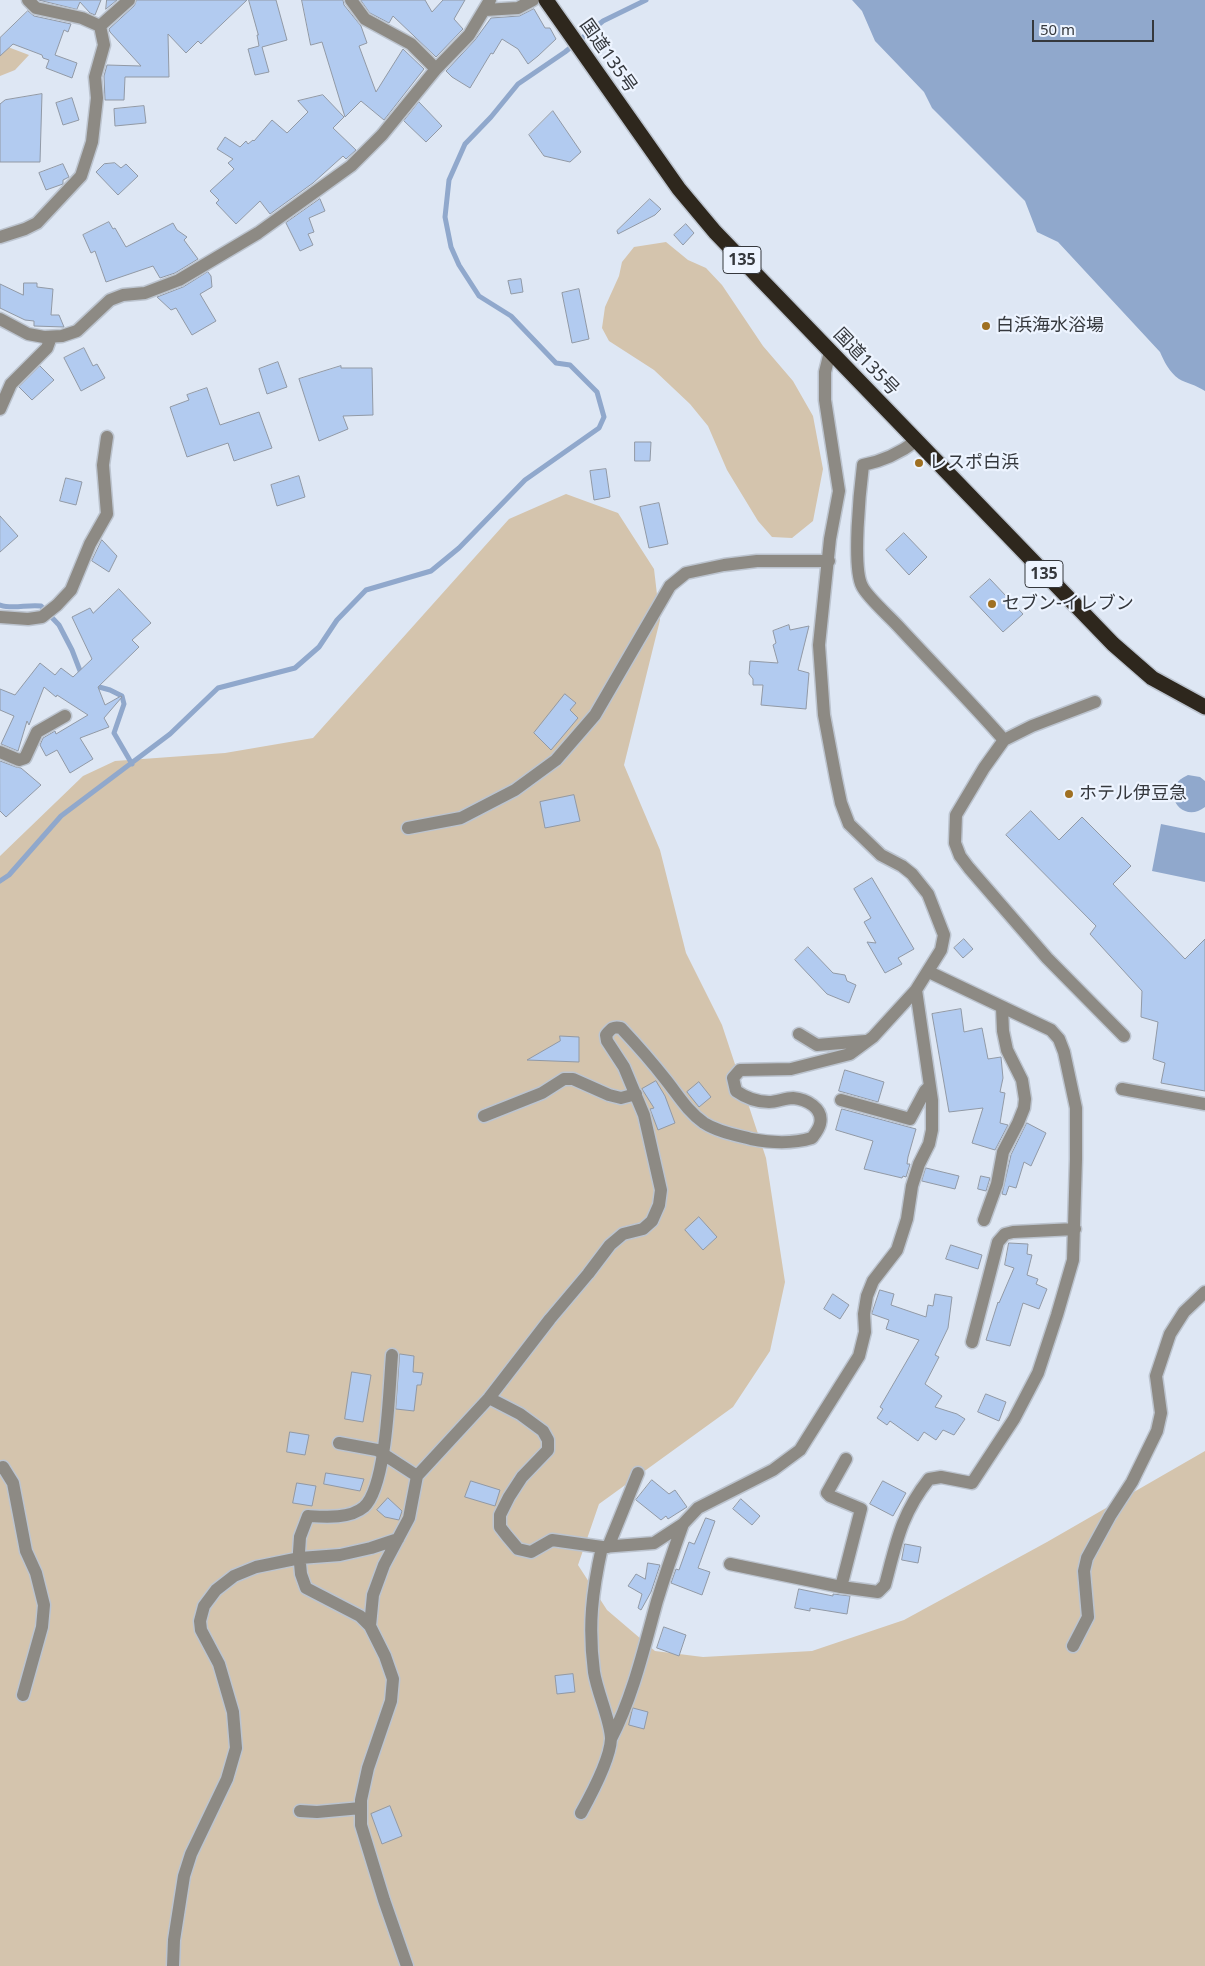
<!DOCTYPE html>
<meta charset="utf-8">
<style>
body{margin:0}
#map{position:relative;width:1205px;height:1966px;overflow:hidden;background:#dee7f4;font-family:"Noto Sans",sans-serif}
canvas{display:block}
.scale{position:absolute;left:1032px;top:20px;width:122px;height:22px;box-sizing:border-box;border:2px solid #35383d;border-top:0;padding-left:6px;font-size:15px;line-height:18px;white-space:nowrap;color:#35383d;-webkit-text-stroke:4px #edf4ff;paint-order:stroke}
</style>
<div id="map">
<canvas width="1205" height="1966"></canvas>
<div class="scale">50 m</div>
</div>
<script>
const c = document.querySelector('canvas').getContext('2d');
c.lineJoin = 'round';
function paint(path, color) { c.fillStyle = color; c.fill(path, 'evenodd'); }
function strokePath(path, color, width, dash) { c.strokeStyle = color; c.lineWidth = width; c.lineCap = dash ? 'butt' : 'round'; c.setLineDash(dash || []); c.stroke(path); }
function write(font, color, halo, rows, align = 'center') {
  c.font = font + ' "Noto Sans","Noto Sans JP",sans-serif'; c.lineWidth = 4.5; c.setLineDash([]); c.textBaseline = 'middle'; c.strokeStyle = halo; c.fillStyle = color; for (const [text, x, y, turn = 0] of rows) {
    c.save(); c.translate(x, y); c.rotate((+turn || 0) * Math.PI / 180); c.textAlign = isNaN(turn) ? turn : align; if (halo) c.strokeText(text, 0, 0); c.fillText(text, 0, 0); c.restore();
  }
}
const green = new Path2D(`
 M0 44 29 55 15 70 0 76Z
 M666 242 688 260 706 268 722 285 763 346 793 381 813 416 823 469 813 521 792 538 772 537 758 521 727 470 708 426 690 404 654 370 609 341 602 328 605 307 619 276 622 262 634 247Z
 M566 494 618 513 654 569 660 620 624 765 660 850 686 953 722 1025 766 1158 785 1282 770 1351 733 1407 599 1504 578 1565 607 1610 655 1651 703 1657 812 1651 904 1620 1047 1542 1205 1451V1966H0V856L83 776 115 761 225 753 313 738 509 519Z`);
const water = new Path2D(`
 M852 0H1205V391C1196 385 1186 383 1179 379 1169 372 1164 361 1160 352L1058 242 1037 232 1025 201 932 108 924 92 875 41 862 11Z
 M1188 775 1200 777 1205 781V807C1181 826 1157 788 1188 775Z
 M1161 824 1205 833V882L1152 871Z`);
const stream = new Path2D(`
 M0 605C13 610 27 604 41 606L59 625 72 650 82 676
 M92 685 110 690 122 696 124 704 114 733 132 764
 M0 881 9 875 61 816 170 734 218 688 295 668 319 647 337 620 366 590 431 571 459 548 525 480 599 428 604 417 597 392 570 365 556 363 511 316 479 296 459 265 451 247 445 217 449 180 465 144 491 117 518 84 565 52 603 21 646 0`);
const building = new Path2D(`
 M39 0H101L95 15 90 13 80 2 77 9Z
 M107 0H117L106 9Z
 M137 0H247L201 44 198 41 186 53 168 34 169 77H125L124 100H105L104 76 107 65 141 66 110 32 109 29 134 6Z
 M249 0H276L287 40 262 47 269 72 255 75 248 49 259 46 257 35H258Z
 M302 0H343L344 5 361 26 367 43 359 46 376 92 403 49 424 69 384 120 361 101 345 117 322 42 311 45Z
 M361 0H425L432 12 443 0H465L454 19 463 29 436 57 393 16 389 23 370 13Z
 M534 9 545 28H550L556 39 538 56 528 64 518 49 502 39 493 54 491 53 470 88 452 77 446 71 475 40 491 18 519 16Z
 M28 11 34 16 71 24 68 32 64 30 55 55 77 63 72 78 46 68 49 60 43 58 42 55 13 44 0 56V38Z
 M42 94 40 162H0V104L5 100Z
 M323 95 344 117 333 128 356 150 346 159 343 156 313 183 270 214 260 201 236 224 216 203 219 200 210 191 234 169 228 163 233 159 217 149 225 137 240 147 246 141 248 144 253 140 254 141 272 120 287 133 308 112 298 101Z
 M72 98 79 120 63 125 56 103Z
 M419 102 442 126 426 142 404 121Z
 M144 106 146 123 115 126 114 109Z
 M553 111 581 152 570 162 544 156 529 135Z
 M115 163 121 168 126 164 138 176 118 195 96 172 104 164Z
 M63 164 69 177 63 180V184L46 190 39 173Z
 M320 199 325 211 309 218 314 232 308 234 313 245 300 251 286 223Z
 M650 199 661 209 655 215 618 234 617 231Z
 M109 222 113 229 115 228 126 247 173 223 177 230 187 237 184 240 198 259 175 273 160 278 153 266 106 282 95 251 91 253 83 235Z
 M686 224 694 233 683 245 674 235Z
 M208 272 211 276 212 287 200 294 216 321 192 335 176 308 171 310 157 297 183 287Z
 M521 279 523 292 511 294 508 281Z
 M24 283H37V287L53 289 51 315H59L64 327 34 326V321L25 320 0 308V284L23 295Z
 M579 289 589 339 572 343 562 293Z
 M84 348 93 366 97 364 105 378 81 391 64 358Z
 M278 362 287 387 267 394 259 369Z
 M40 366 54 380 32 400 19 387Z
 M341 366V368H372L373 415 343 416 348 429 319 441 299 379Z
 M207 388 220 425 259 412 272 448 234 461 228 443 187 457 170 407 189 400 187 395Z
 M635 442H651L650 461H635Z
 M606 469 610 497 594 500 590 471Z
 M299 476 305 497 277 506 271 485Z
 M66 478 82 482 76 505 60 501Z
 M659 503 668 544 649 548 640 507Z
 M0 516 18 536 0 552Z
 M904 533 927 557 909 575 886 550Z
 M102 540 117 556 109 572 92 561Z
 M990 579 1023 614 1003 632 970 597Z
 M119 589 151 623 132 640 139 647 98 687 105 705 121 696 122 697 104 718 109 727 80 738 93 759 70 773 57 750 46 756 40 745 43 738 55 731 56 734 88 715 57 695 56 697 44 687 29 725 27 721 18 751 1 744 14 716 0 710V689L15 695 40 663 55 675 61 668 73 677 92 659 72 617 90 608 93 613Z
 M789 625 790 630 809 626 798 670 809 673 806 709 761 705 763 685H753V679L749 674 750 661 778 663 773 645 776 643 773 631Z
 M565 694 576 703 570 710 578 718 551 750 534 733Z
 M0 761 16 767 21 768 41 785 6 817 0 811Z
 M574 795 580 821 545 828 540 802Z
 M1031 811 1059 840 1082 817 1131 866 1113 884 1185 959 1205 939V1091L1161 1083 1165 1063 1153 1059 1158 1022 1141 1017 1142 991 1090 934 1096 926 1006 835Z
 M872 878 914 949 898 958 902 964 885 973 867 942 876 943 864 922 871 918 854 889Z
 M964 939 973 949 963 958 954 948Z
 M808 947 833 973 845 975 847 981 856 985 849 1003 827 994 795 960Z
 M961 1009 964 1032 982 1028 988 1059 1001 1057 1003 1078 1000 1092 1005 1093 1000 1123 1008 1125 995 1150 972 1143 983 1108 949 1112 932 1014Z
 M560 1036 579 1037V1062L527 1060 560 1041Z
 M845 1070 884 1082 878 1102 839 1091Z
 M656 1081 665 1096 675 1123 658 1130 650 1109 654 1108 642 1089Z
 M699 1082 711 1097 699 1107 687 1092Z
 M842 1109 916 1129 908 1157 907 1164H910L906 1177 903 1176 902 1178 864 1169 873 1141 836 1130Z
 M1027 1123 1046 1133 1031 1166 1024 1162 1016 1188 1009 1186 1006 1195 1002 1194 1011 1155Z
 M926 1168 959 1176 955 1189 922 1181Z
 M981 1176 990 1178 986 1191 978 1189Z
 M699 1217 717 1237 703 1250 685 1230Z
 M1009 1243 1028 1244 1027 1254 1032 1255 1027 1275 1038 1279 1036 1284 1047 1289 1039 1309 1023 1303 1010 1346 986 1340 998 1302 999 1303 1014 1268 1005 1265Z
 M951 1245 982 1255 978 1269 946 1259Z
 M880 1290 894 1294 891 1305 926 1317 928 1305 933 1306 935 1294 952 1297 948 1328 935 1355 939 1357 925 1384 942 1396 935 1407 957 1414 965 1419 954 1435 943 1430 936 1440 924 1432 918 1441 890 1421 887 1425 877 1418 883 1409 880 1407 919 1340 886 1329 889 1320 872 1314Z
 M833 1294 849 1305 840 1319 824 1309Z
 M400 1354 414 1356 413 1372 423 1373 421 1385H417L414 1411 396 1409Z
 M352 1372 371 1375 363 1422 345 1419Z
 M986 1394 1006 1402 999 1421 978 1412Z
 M290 1432 309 1435 305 1455 287 1452Z
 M326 1473 364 1479 360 1491 324 1484Z
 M652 1480 669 1494 675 1490 687 1507 668 1519 666 1516 661 1520 636 1500Z
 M471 1481 500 1490 495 1506 465 1497Z
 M883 1481 906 1493 893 1516 870 1504Z
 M297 1483 316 1486 312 1506 293 1503Z
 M388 1498 402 1511 399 1520 385 1517 377 1510Z
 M741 1499 760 1516 752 1525 733 1509Z
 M706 1518 715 1521 698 1568 710 1572 702 1595 671 1583 676 1569 679 1570 689 1542 694 1544Z
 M905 1544 921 1547 918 1563 902 1560Z
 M648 1563 660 1565 651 1592 641 1610 638 1608 642 1594 628 1586 636 1574 645 1579Z
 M799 1589 833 1596V1594L850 1596 847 1614 810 1608V1611L795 1608Z
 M664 1627 686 1635 679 1656 657 1648Z
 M573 1674 575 1692 557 1694 555 1676Z
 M633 1708 648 1712 644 1729 629 1725Z
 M390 1806 402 1836 382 1844 371 1814Z`);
const minor = new Path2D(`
 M28 0 36 8 82 18 100 26 129 0
 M351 0 365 19 411 44 436 69
 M485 10 518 8 533 0
 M0 237 25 229 37 223 81 176 92 142 97 98 95 77 104 45 100 26
 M0 319 28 334 44 337 62 336 77 331 110 300 123 295 145 293 179 280 258 233 351 166 382 135 436 69 469 35 490 0
 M0 409 11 384 47 348 51 337
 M916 441C900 453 883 461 863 465 860 489 852 567 862 586 867 597 889 616 898 626 933 664 970 701 1004 740
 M0 617 28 619 42 617 57 605 71 590 90 544 107 514 103 465 107 437
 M1095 702 1032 726 1004 740 984 768 956 815 955 843 960 856 969 868 1047 958 1124 1036
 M0 752 19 760 25 758 37 732 65 716
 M408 828 461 818 515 790 556 760 595 715 670 586 686 573 724 565 757 561H829
 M799 1034 817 1045 866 1041
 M1122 1089 1205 1104
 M841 1100 910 1119 925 1091 930 1086
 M484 1116 542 1093 564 1079H573L609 1095 621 1098 636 1094
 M984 1220 997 1184 1003 1152 1018 1123 1024 1108 1025 1099 1022 1080 1007 1050 1003 1031 1002 1008
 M972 1342 998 1242 1005 1234 1013 1232 1075 1229
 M489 1398 520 1414 543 1431 548 1440V1450L522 1477 509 1497 500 1515V1527L507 1536 518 1549 531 1552 552 1540 602 1547 654 1543 683 1524 698 1508 773 1470 800 1450 859 1356 865 1332 864 1314 867 1296 873 1281 897 1250 907 1219 912 1186 919 1164 929 1144 932 1130V1100L916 990
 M339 1443 377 1450 417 1476
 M0 1468 3 1467 13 1483 26 1551 36 1573 44 1605 42 1627 23 1695
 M608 1547 638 1473
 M730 1564 841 1587 878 1592 885 1585C896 1544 901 1514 929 1479L941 1477 972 1483 1014 1419 1038 1373 1057 1315 1073 1260 1076 1159V1108L1064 1052 1059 1039 1051 1030 929 972
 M841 1587 861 1509 830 1496 827 1493 846 1459
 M370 1626 360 1616 306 1588 301 1574 299 1552 300 1537 308 1516C325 1517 350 1519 364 1507 387 1486 389 1389 392 1355
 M1073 1646 1088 1617 1084 1571 1087 1558 1110 1516 1132 1482 1157 1431 1161 1413 1156 1376 1170 1334 1184 1312 1205 1292
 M611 1739C633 1696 644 1648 657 1601 665 1575 674 1549 683 1524
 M300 1811 317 1812 361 1808
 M581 1813C591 1795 610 1760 611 1739 611 1722 597 1692 594 1672 588 1626 592 1592 602 1547
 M173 1966 174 1940 184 1876 191 1854 227 1779 236 1748 233 1712 219 1664 201 1630 200 1621 204 1606 216 1590 234 1576 256 1567 300 1558 340 1555 371 1548 398 1539
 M407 1966 384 1900 361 1825V1800L368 1768 391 1701 393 1679 385 1656 370 1626 373 1595 384 1565 409 1518 417 1476 489 1398 550 1319 588 1274 610 1245 623 1234 643 1229 652 1221 659 1205 661 1190 644 1115 624 1067 607 1041 606 1035C611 1029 613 1026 621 1028 637 1045 652 1062 666 1080 678 1095 688 1112 704 1123 718 1132 736 1135 751 1139 772 1143 792 1144 812 1138 815 1134 819 1129 820 1124 824 1108 806 1099 793 1098 785 1098 777 1102 769 1102 756 1102 746 1098 736 1091L733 1078 740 1070 791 1069 850 1054 873 1037 916 990 941 950 944 935 928 894 912 874 902 866 881 855 849 824 841 803 836 779 824 715 819 645 830 539 839 491 825 400V372L830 352`);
const highway = new Path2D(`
 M546 0 679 189 715 232 1113 644 1152 678 1205 707`);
const markers = [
 [986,326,5,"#9f7022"],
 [919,463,5,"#9f7022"],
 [992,604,5,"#9f7022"],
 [1069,794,5,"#9f7022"]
];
const shields = [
 [742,260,38],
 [1044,574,38]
];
const shieldNames = [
 ["135",742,260],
 ["135",1044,574]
];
const streetNames = [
 ["国道135号",608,56,55],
 ["国道135号",866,362,46]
];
const poiNames = [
 ["白浜海水浴場",996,326],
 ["レスポ白浜",929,463],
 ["セブン-イレブン",1002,604],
 ["ホテル伊豆急",1079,794]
];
paint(green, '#d4c4ad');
paint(water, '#90a8cc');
strokePath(stream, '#90a8cc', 5);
paint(building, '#b2cbf0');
strokePath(building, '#9199a5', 1);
strokePath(minor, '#bcc4cf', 15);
strokePath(highway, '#bcc4cf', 18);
strokePath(minor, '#8d8a84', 12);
strokePath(highway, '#2e271d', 15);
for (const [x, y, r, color] of markers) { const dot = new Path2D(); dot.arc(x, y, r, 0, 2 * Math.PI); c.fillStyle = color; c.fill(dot); strokePath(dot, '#edf4ff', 2); }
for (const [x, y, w] of shields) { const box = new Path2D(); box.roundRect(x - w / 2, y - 13.5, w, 27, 4); c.fillStyle = '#edf4ff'; c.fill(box); strokePath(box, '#35383d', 1); }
write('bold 16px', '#35383d', null, shieldNames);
write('18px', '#35383d', '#edf4ff', streetNames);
write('18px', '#35383d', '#edf4ff', poiNames, 'left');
</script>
